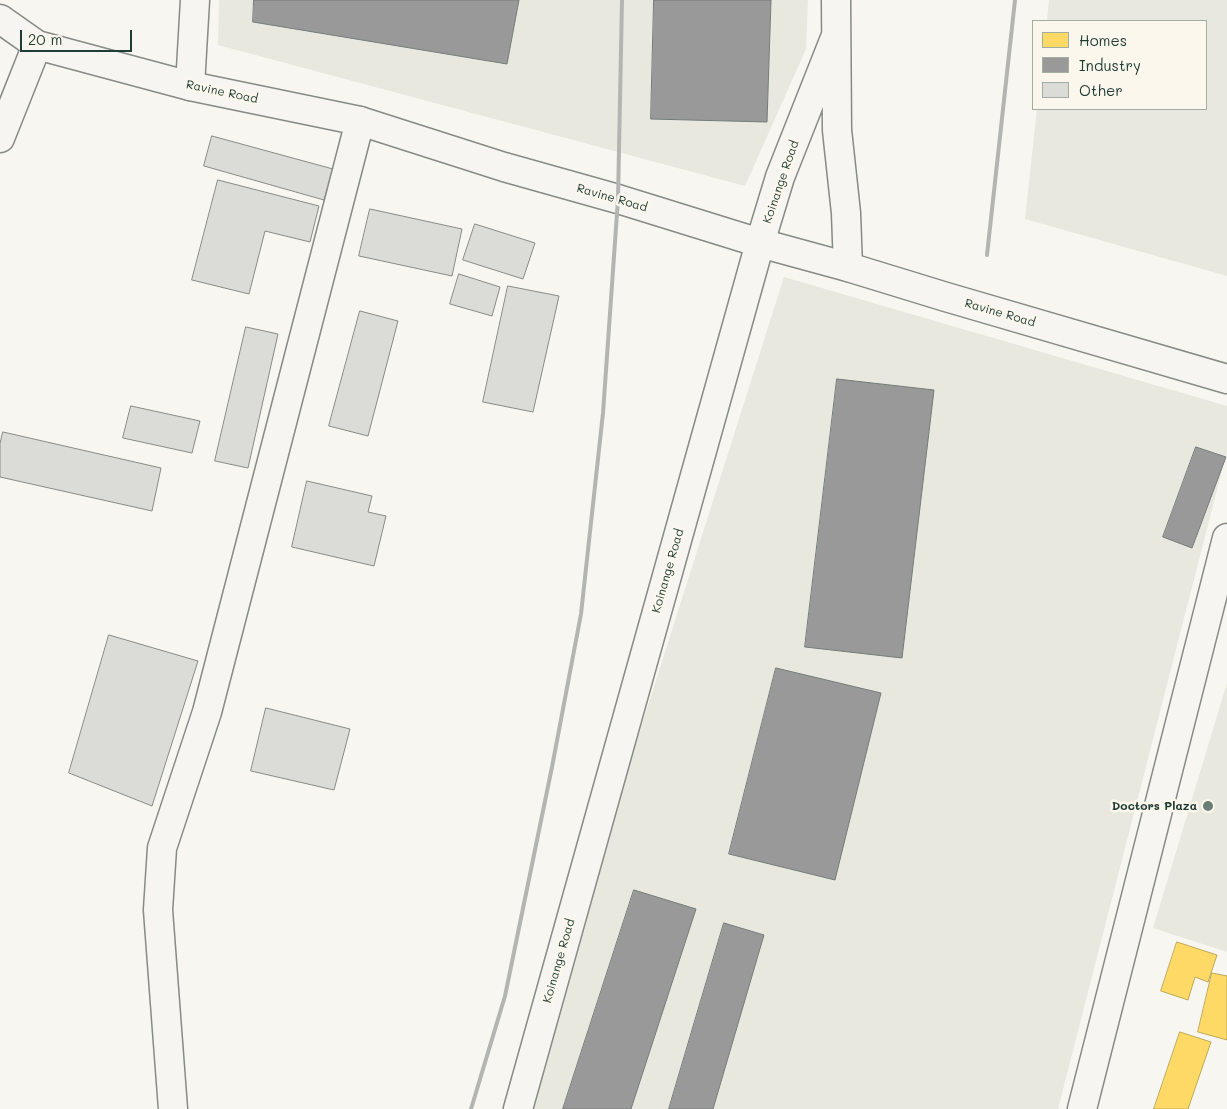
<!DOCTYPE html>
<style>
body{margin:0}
#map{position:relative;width:1227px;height:1109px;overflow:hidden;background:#f8f6f0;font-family:Mali,sans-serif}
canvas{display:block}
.legend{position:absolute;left:1032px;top:20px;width:175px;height:90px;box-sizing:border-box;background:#fbf7ec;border:1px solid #a3ada2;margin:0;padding:6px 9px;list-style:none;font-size:15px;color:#1f3d34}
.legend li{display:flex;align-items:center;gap:10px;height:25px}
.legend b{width:25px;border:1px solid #a3ada2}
.scale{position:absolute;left:20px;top:30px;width:112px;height:22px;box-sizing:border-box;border:2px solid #1f3d34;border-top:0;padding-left:6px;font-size:15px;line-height:18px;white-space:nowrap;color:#1f3d34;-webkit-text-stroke:4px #fbf7ec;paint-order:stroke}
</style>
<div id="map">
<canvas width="1227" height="1109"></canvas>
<ul class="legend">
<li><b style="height:14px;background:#ffd966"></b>Homes</li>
<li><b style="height:14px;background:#999"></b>Industry</li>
<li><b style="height:14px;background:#dbdbd7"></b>Other</li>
</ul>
<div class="scale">20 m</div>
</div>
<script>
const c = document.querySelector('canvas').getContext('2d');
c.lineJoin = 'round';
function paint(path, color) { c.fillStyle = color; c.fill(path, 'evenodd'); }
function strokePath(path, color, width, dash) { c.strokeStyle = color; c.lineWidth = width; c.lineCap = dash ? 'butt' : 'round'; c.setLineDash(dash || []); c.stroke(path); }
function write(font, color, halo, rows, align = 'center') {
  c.font = font + ' Mali,sans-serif'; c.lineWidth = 5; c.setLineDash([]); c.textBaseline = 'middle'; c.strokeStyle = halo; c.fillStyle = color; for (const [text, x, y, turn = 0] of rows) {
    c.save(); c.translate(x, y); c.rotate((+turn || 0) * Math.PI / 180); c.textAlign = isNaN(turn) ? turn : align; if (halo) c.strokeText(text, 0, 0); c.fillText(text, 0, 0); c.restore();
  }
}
const built = new Path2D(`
 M219 0H808L806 49 745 186 218 45Z
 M1049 0H1227V276L1025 219 1037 109H1206V21H1047Z
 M784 277 1227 406V451L1058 1109H520Z
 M1227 683V952L1153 928Z`);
const homes = new Path2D(`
 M1177 942 1217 955 1208 982 1195 977 1188 1000 1161 991Z
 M1212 973 1227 976V1040L1198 1032Z
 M1180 1032 1211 1042 1188 1109H1154Z`);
const industry = new Path2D(`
 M254 0H519L507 64 253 22Z
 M654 0H771L767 122 651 119Z
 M837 379 934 390 902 658 805 647Z
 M1196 447 1226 457 1192 548 1163 537Z
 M776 668 881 693 835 880 729 854Z
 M634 890 696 909 631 1109H563Z
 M724 923 764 935 713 1109H669Z`);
const building = new Path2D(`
 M212 136 333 169 324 200 204 166Z
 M218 180 319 206 310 242 265 231 249 294 192 280Z
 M370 209 462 229 452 276 359 256Z
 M475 224 535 243 523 279 463 260Z
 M459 274 500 287 492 316 450 304Z
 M508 286 559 296 533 412 483 402Z
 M360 311 398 321 368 436 329 426Z
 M246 327 278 334 248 468 215 461Z
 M131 406 200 421 192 453 123 438Z
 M3 432 161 468 152 511 0 477V444Z
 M307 481 372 496 368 512 386 516 374 566 292 547Z
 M109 635 198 661 152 806 69 773Z
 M266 708 350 729 334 790 251 771Z`);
const street = new Path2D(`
 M836 0 837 130 846 213 848 267
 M190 86 195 0
 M0 138 37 45
 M173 1109 158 910 162 848 207 712 360 121
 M518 1109 760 243 780 177 835 38
 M1082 1109 1227 538`);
const secondary = new Path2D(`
 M0 19 37 45 190 86 360 121 504 167 618 199 760 243 848 267 946 297 1227 379`);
const rail = new Path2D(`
 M987 255 1015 0
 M471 1109 505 996 552 767 581 614 603 413 618 199 622 0`);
const markers = [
 [1208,806,6,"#6b7e76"]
];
const streetNames = [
 ["Ravine Road",222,92,12],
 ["Koinange Road",781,182,-71],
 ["Ravine Road",612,198,16],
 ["Ravine Road",1000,313,16],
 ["Koinange Road",668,571,-74],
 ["Koinange Road",559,961,-74]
];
const poiNames = [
 ["Doctors Plaza",1197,806]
];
paint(built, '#e8e8df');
paint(homes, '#ffd966');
strokePath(homes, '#bcaa57', 1);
paint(industry, '#999');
strokePath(industry, '#747d7b', 1);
paint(building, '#dbdbd7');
strokePath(building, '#868b86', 1);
strokePath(street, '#868b86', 31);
strokePath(secondary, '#868b86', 31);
strokePath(street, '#f6f5f1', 28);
strokePath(secondary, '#f6f5f1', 28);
strokePath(rail, '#b2b5b1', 4);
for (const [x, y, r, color] of markers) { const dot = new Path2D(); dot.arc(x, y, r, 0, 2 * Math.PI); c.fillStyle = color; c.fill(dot); strokePath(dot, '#fbf7ec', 2); }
write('12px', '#1f3d34', '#fbf7ec', streetNames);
write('bold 12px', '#1f3d34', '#fbf7ec', poiNames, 'right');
</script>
